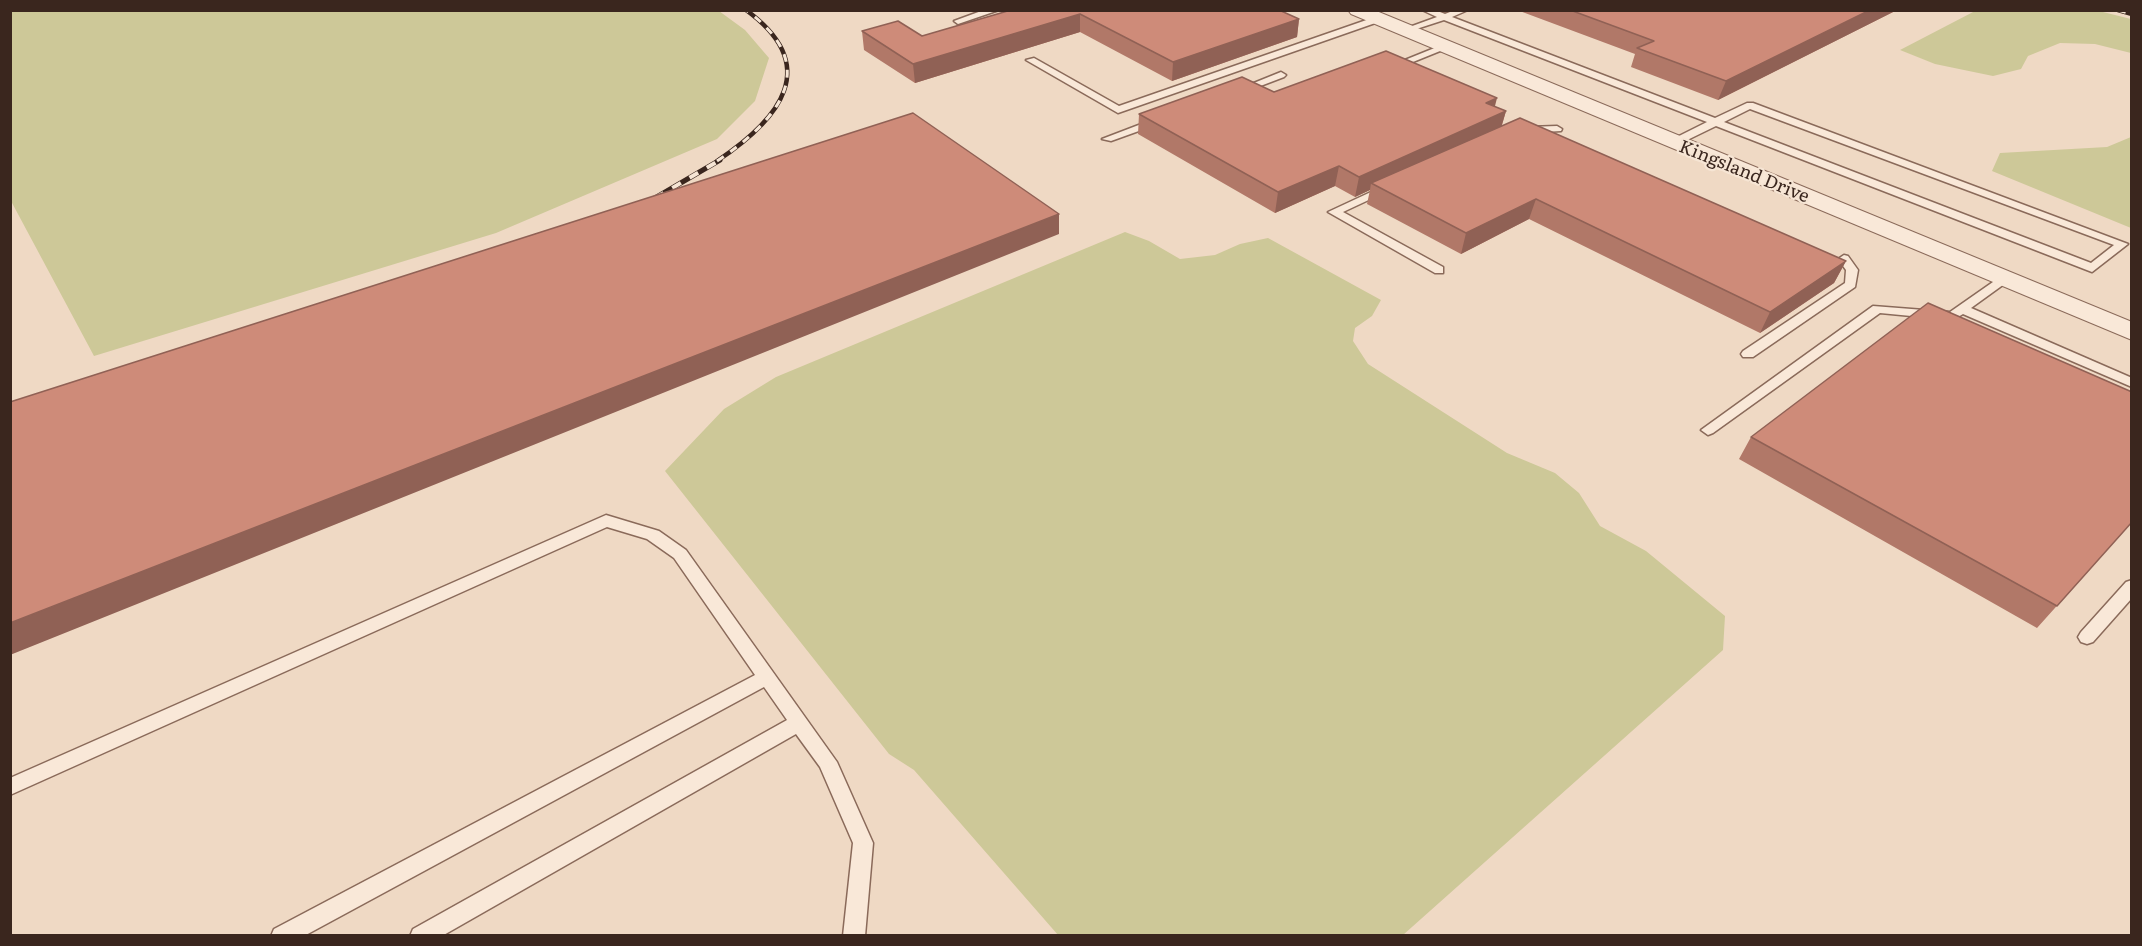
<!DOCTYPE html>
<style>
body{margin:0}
#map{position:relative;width:2142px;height:946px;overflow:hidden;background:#efd9c4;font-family:Literata,serif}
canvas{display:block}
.frame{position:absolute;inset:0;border:12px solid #3a261e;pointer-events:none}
</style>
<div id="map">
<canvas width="2142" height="946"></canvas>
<div class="frame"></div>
</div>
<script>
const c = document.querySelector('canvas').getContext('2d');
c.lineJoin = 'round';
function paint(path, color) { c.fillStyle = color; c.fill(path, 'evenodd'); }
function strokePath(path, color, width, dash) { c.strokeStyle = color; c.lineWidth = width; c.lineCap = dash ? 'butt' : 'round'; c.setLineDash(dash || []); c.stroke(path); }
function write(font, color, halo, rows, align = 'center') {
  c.font = font + ' Literata,serif'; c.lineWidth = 4.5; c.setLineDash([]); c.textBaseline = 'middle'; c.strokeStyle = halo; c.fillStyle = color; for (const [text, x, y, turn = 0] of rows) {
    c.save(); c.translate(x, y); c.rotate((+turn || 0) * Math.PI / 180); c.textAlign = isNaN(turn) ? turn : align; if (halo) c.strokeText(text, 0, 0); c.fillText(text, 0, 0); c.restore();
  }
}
const green = new Path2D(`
 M10 11H719L745 30 769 58 755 101 717 139 496 233 94 356 11 201Z
 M1975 11H2099L2131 19V53L2095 44 2060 43 2028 56 2021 69 1993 76 1935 64 1900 50Z
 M2131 137V228L1992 171 2000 153 2107 147Z
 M1125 232 1149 241 1180 259 1215 255 1240 244 1268 238 1381 300 1372 316 1355 328 1353 341 1368 364 1507 453 1555 473 1579 493 1600 526 1646 551 1725 616 1723 650 1403 935H1058L914 770 889 754 665 471 724 409 776 377Z`);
const service = new Path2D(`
 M984 10H999L958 24 954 21Z
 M1422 10H1435L1445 14 1455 10H1468L1452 17 1715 118 1747 103H1753L2128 244 2092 272 1716 126 1677 145H1669V141L1707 122 1444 20 1404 33V29L1437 17ZM1750 109 2114 245 2091 263 1724 122Z
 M1378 16 1382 19 1381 21 1118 113 1026 60 1034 58 1119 106Z
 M1442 45 1450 47 1403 66 1395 64Z
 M1281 72 1286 75 1284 77 1242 93 1234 91Z
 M1157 118 1162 121 1161 123 1111 141 1102 139Z
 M1557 126 1562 129 1561 131 1527 133 1522 130 1527 127Z
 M1386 185 1392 188 1390 190 1343 212 1443 267V273H1435L1328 212Z
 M1844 255 1848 256 1858 270 1855 287 1753 357H1743L1741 354 1743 351 1845 283 1846 270 1838 259Z
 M2003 275 2009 279 2007 282 1971 308 2132 378V387L1963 314 1953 320 1880 313 1713 433 1708 435 1701 430 1873 306 1950 312Z
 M606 515 659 531 686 550 837 762 873 843 865 936H843L853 843 820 767 796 734 442 936H410L413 929 787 720 764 687 304 936H271L274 929 755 675 674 558 647 539 607 527 10 795V778Z
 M2132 580V598L2093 642 2087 644 2081 642 2078 637 2081 632 2126 582Z`);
const minor = new Path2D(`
 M1348 10H1374L2132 322V340L1351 14Z`);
const railFar1 = new Path2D(`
 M2118 10 2132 14
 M717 161C780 119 823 66 746 10`);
const rail = new Path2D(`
 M655 198 720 160`);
const wall = new Path2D(`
 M1011 10 1299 19 1297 37 1172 81 1080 32 915 83 864 50 862 31 922 36Z
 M1517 10H1897L1718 100 1631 67 1635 54Z
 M1274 92 1494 106 1506 111 1502 125 1846 261 1834 283 1760 333 1529 219 1461 254 1367 204 1370 190 1355 197 1335 186 1275 213 1138 134 1139 114Z
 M1751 437 2132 522 2037 628 1739 459Z`);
const shadedWall = new Path2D(`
 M1870 10H1897L1718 100 1726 81Z
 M1080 14V32L915 83 913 64Z
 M1299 19 1297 37 1172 81 1173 62Z
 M1497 98 1492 118 1486 103Z
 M1506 111 1500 131 1371 183 1370 190 1355 197 1359 177Z
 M1339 166 1335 186 1275 213 1278 192Z
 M1536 199 1529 219 1461 254 1466 233Z
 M1059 214V234L10 655V623Z
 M1846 261 1834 283 1760 333 1770 312Z`);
const building = new Path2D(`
 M1011 10H1279L1299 19 1173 62 1080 14 913 64 862 31 898 21 922 36Z
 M1570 10H1870L1726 81 1637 48 1654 41Z
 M1386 51 1497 98 1486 103 1506 111 1359 177 1339 166 1278 192 1139 114 1242 77 1274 92Z
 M913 113 1059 214 10 623V402Z
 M1520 118 1846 261 1770 312 1536 199 1466 233 1371 183Z
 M1928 303 2132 392V522L2057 606 1751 437Z`);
const farStreetnames = [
 ["Kingsland Drive",1744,172,22]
];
paint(green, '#cdc898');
strokePath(service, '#8a6a5a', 3);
strokePath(minor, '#8a6a5a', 2);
paint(service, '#f9e8d8');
paint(minor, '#f9e8d8');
strokePath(railFar1, '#3a261e', 4.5);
strokePath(rail, '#3a261e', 5);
strokePath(railFar1, '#f6e5d4', 3, [8]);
strokePath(rail, '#f6e5d4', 4, [10]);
paint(wall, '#b17868');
paint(shadedWall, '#906155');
paint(building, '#ce8b79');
strokePath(building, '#906155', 1.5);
write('18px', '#3a261e', '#f6e5d4', farStreetnames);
</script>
